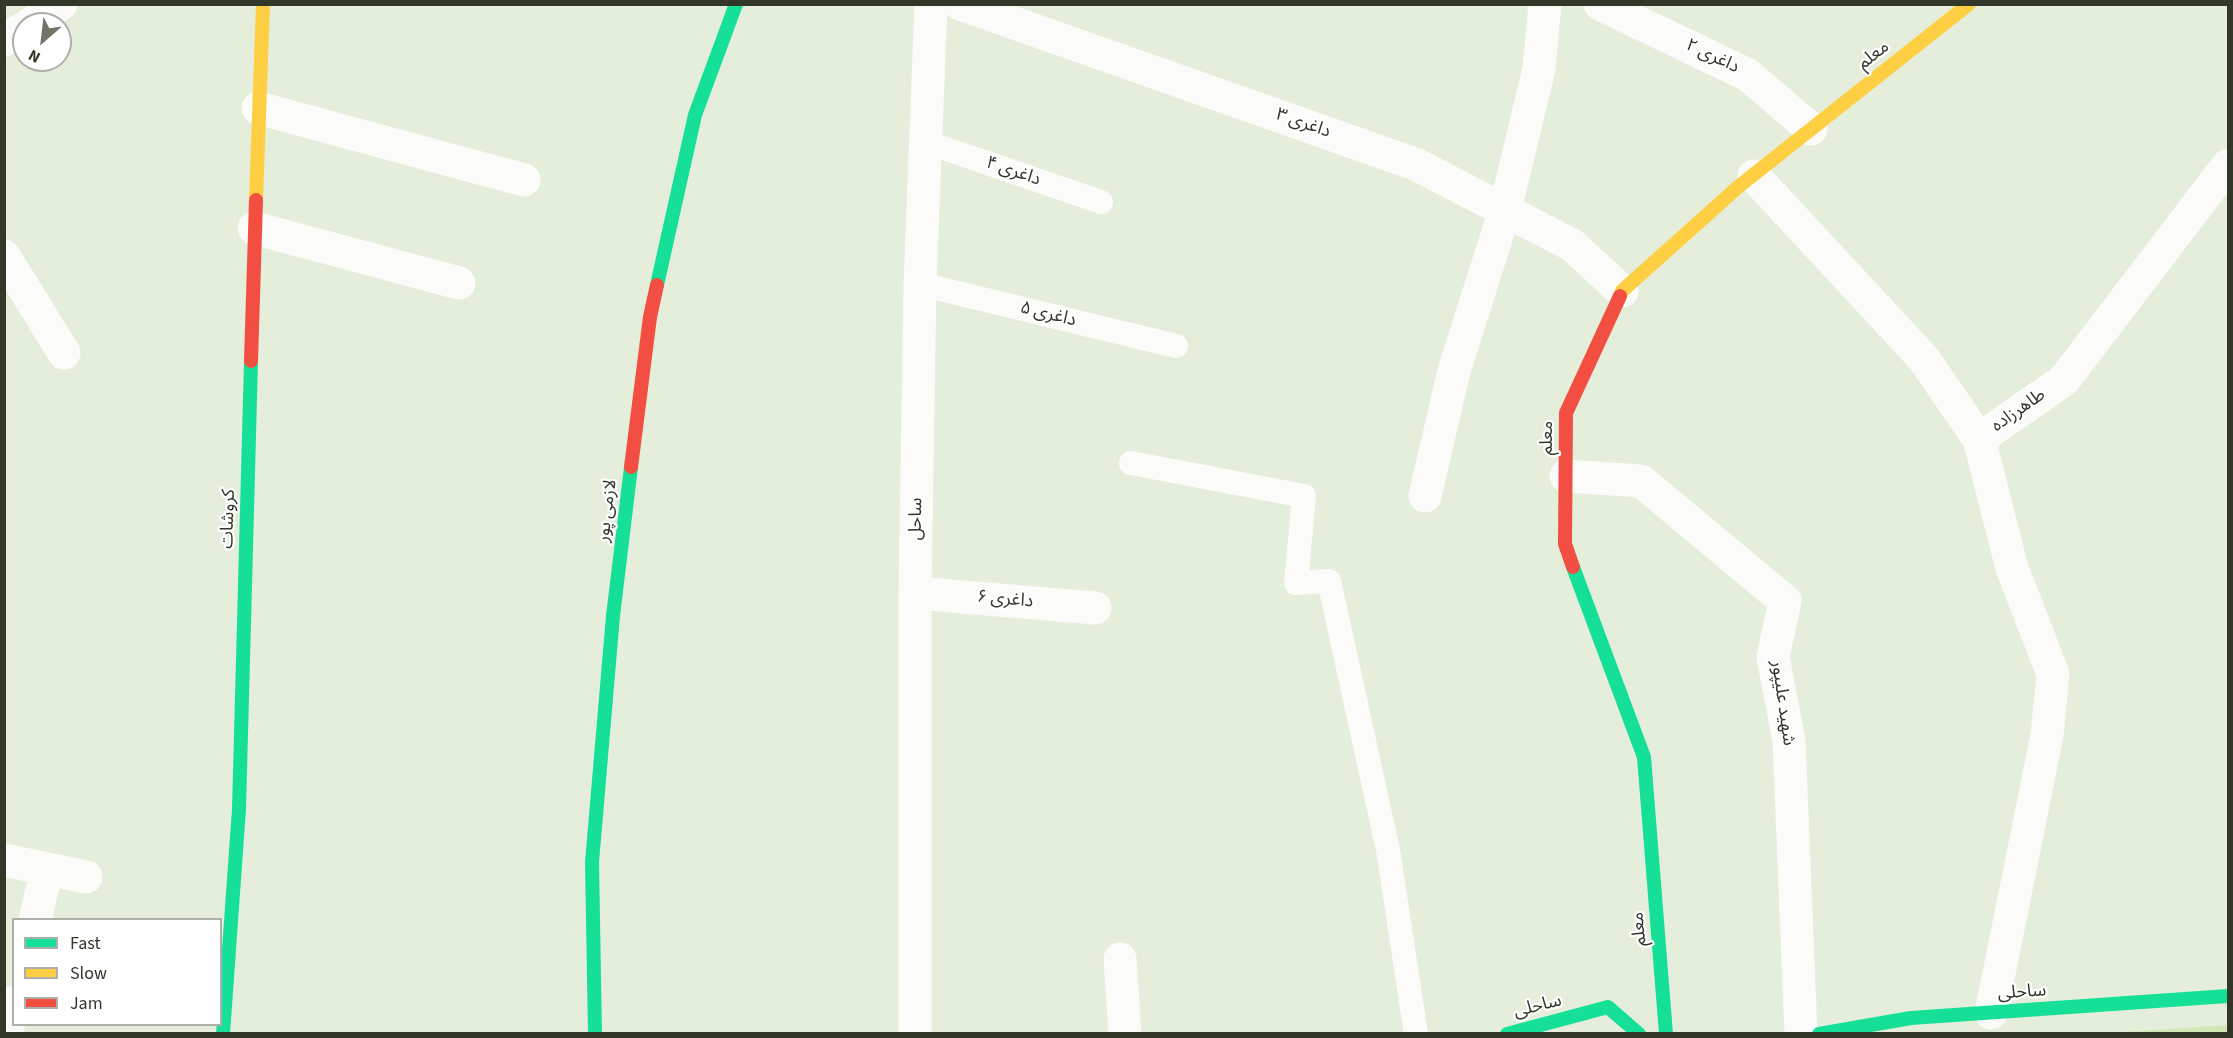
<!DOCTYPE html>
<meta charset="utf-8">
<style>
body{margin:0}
#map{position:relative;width:2233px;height:1038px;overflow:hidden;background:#e4eeda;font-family:"Source Sans 3",sans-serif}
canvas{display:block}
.frame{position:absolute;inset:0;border:6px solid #313729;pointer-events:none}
.legend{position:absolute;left:12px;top:918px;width:210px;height:108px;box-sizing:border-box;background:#fff;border:2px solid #adafa9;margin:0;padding:8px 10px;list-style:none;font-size:18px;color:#313729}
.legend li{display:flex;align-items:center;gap:12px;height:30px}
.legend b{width:30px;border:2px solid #adafa9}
.north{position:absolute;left:12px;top:12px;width:60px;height:60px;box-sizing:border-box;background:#fff;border:2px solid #adafa9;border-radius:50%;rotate:208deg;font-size:16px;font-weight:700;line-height:24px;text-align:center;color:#313729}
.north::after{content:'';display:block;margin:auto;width:21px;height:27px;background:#707767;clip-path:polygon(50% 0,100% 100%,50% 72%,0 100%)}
</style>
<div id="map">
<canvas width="2233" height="1038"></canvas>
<div class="frame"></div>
<ul class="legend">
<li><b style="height:8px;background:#16e098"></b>Fast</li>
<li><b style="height:8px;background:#ffcf43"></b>Slow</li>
<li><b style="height:8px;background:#f24e42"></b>Jam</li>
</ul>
<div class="north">N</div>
</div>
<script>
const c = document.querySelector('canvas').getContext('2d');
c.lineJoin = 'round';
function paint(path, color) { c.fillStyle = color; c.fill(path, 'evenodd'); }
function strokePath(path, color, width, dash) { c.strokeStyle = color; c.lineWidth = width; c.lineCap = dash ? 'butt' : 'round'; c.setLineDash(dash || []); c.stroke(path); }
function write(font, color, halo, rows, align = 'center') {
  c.font = font + ' "Source Sans 3","Noto Sans Arabic",sans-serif'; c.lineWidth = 4.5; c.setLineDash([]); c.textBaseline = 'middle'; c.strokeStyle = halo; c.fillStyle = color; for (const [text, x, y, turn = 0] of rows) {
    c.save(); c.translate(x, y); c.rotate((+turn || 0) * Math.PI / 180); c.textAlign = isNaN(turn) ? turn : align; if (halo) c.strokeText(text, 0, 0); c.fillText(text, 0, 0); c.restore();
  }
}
const green = new Path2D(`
 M2228 1025V1033H2111Z`);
const lane = new Path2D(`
 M926 142 1101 202
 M920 284 1176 346
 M1131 463 1304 496 1296 583 1329 581 1388 850 1416 1034`);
const street = new Path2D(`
 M960 4 1415 164 1572 245 1622 291
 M1600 4 1748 75 1811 129
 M30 24 61 4
 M4 40 24 28
 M258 108 524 180
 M1754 176 1923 358 1979 439 2064 380 2228 165
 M254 228 459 283
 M4 256 64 353
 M1979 439 2012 568 2053 674 2047 735 1991 1013
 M1566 476 1641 481 1785 601 1773 657 1789 741 1801 1034
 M1425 496 1454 371 1505 210 1539 69 1545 4
 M915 593 1095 608
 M4 860 86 877
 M35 920 47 869
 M1120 959 1125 1034
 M8 1034 7 1030 14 1002
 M915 1034V593L920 284 931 4`);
const fast = new Path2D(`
 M657 285 695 115 736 4
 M1573 567 1644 757 1666 1034
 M223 1034 239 809 251 361
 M595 1034 592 862 613 616 631 467
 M1507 1034 1608 1007 1639 1034
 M1819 1034 1911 1018 2228 996`);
const slow = new Path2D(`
 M256 200 263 4
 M1620 296 1622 291 1738 187 1969 4`);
const jam = new Path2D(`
 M251 361 256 200
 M631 467 650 317 657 285
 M1573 567 1565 544 1566 413 1620 296`);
const streetNames = [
 ["معلم",1874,56,-38],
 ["داغری ۲",1712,57,25],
 ["داغری ۳",1303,124,19],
 ["داغری ۴",1013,172,19],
 ["داغری ۵",1048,315,14],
 ["طاهرزاده",2019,411,-35],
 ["معلم",1548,438,-90],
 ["لازمی پور",608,511,-83],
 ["کروشات",229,519,-88],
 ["ساحل",917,519,-89],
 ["داغری ۶",1005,600,5],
 ["شهید علیپور",1782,703,82],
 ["معلم",1640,929,-95],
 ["ساحلی",2022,993,-4],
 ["ساحلی",1538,1007,-14]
];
paint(green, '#d3e8b9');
strokePath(lane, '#fbfcf9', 24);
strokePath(street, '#fbfcf9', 33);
strokePath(fast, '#16e098', 14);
strokePath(slow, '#ffcf43', 14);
strokePath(jam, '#f24e42', 14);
write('18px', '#313729', '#fff', streetNames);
</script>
